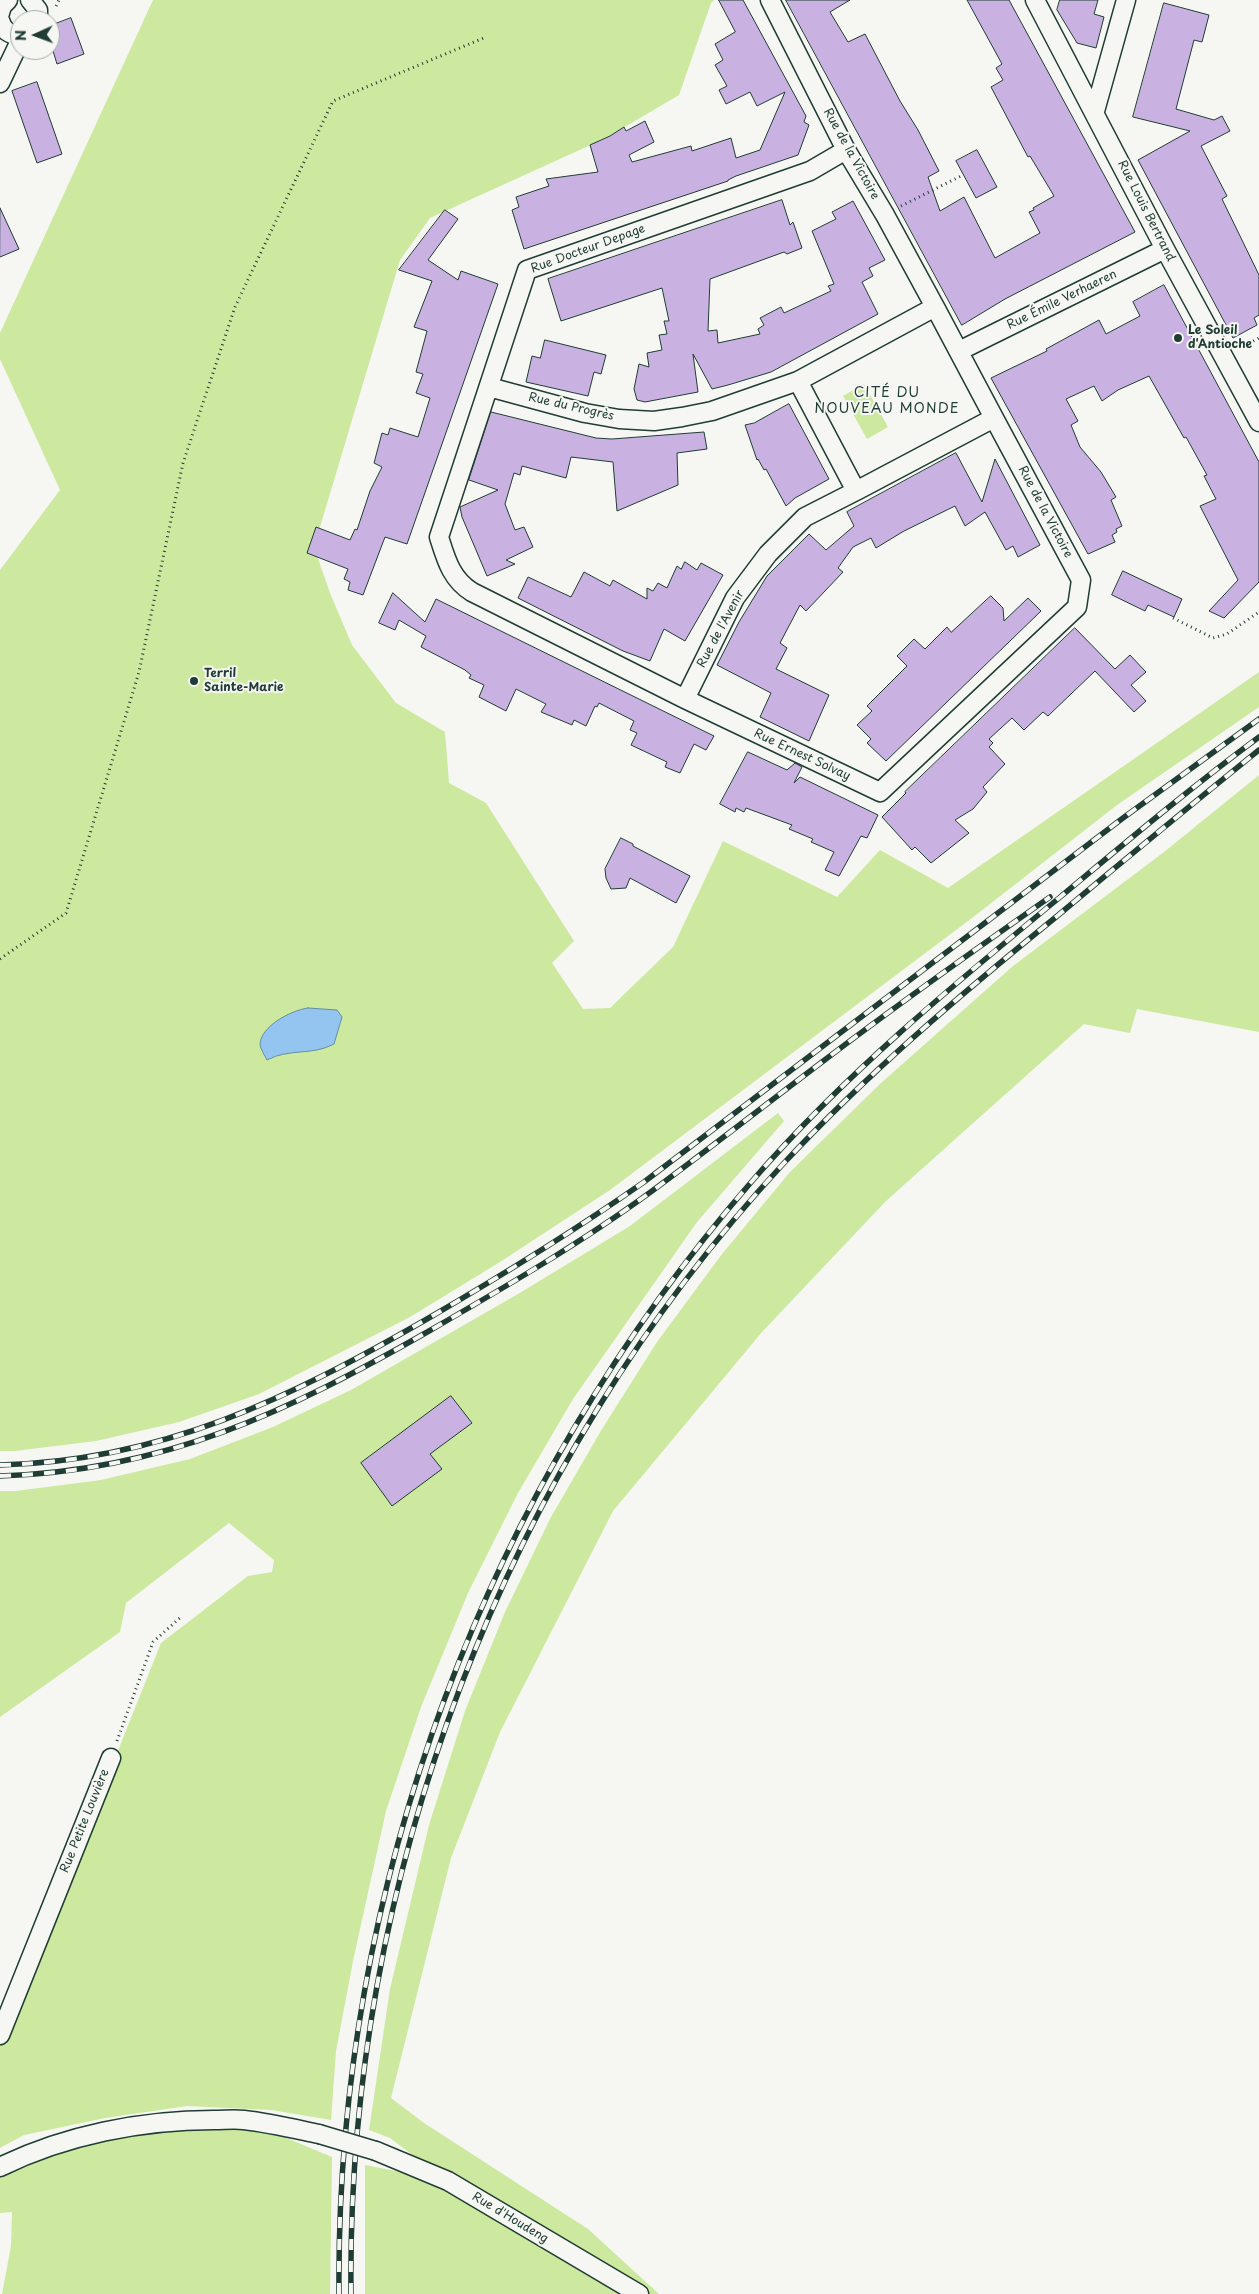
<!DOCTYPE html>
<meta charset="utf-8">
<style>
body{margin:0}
#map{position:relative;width:1259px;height:2294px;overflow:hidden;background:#f6f6f2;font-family:"Playpen Sans",sans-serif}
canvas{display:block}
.north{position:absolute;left:10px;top:10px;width:50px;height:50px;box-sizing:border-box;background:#f6f6f2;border:1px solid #a0aca6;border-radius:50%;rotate:268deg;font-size:14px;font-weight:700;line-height:20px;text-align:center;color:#1f3d34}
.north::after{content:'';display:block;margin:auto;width:18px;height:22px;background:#1f3d34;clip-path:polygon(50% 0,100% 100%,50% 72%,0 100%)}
</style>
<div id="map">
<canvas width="1259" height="2294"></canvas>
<div class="north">N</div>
</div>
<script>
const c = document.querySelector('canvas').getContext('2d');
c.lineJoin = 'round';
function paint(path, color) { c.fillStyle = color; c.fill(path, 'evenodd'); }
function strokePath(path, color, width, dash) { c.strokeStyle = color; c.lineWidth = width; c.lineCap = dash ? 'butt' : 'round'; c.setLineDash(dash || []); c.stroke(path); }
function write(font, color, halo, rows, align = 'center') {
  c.font = font + ' "Playpen Sans",sans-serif'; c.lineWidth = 4; c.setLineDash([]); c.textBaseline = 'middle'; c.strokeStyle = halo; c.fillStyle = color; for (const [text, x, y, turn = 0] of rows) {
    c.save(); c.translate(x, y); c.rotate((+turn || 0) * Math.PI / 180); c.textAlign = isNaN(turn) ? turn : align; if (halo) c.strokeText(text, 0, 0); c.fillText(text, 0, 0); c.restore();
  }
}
const green = new Path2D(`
 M153 0H714L711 3 679 95 606 138 430 218 400 260 314 547 330 593 352 645 396 703 445 732 449 783 486 803 574 941 552 963 583 1009 610 1008 673 947 723 841 837 897 880 850 948 888 1259 672V707L1117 805 972 918 610 1190 500 1262 410 1317 259 1394 179 1422 96 1441 15 1451H0V570L60 490 0 359V333Z
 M864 384 888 427 867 439 843 396Z
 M1259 775V1032L1137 1009 1130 1033 1084 1024 886 1201 762 1332 613 1511 500 1732 451 1858 391 2098 424 2123 588 2229 659 2294H365V2165L447 2181 390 2138 369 2130 390 1989 429 1825 465 1711 505 1612 551 1517 602 1429 657 1342 722 1254 790 1172 881 1083 1013 966 1164 852Z
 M778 1113 784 1121 697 1222 573 1399 518 1493 468 1593 421 1707 386 1811 353 1961 336 2051 331 2120 271 2110 187 2106 105 2118 24 2135 0 2148V2046L161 1643 248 1576 272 1572 274 1560 229 1523 126 1603 120 1632 0 1717V1491H16L101 1480 190 1459 273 1427 351 1390 518 1294 630 1226Z
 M243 2120 332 2157 330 2294H2L11 2246 12 2212 0 2213V2167L113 2130Z`);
const water = new Path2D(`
 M308 1008 337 1010 342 1017 334 1044C312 1056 289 1048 267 1060 265 1056 261 1050 260 1045 260 1026 292 1010 308 1008Z`);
const building = new Path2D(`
 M719 0H743L806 116 804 122 809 125 798 155 736 176 728 180V181L524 249 512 210 519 207 516 197 549 186 546 179 598 172 590 145 610 136 624 127 626 131 645 121 654 142 629 155 632 162 691 146 692 151 731 138 736 158 760 150 785 92 757 106 750 92 726 104 719 90 727 86 715 65 723 60 715 44 735 32Z
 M786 0H850L830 12 848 42 865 34 900 101 918 130 939 171 928 177 940 211 964 197 995 258 1040 233 1029 212 1034 210 1033 208 1054 196 1030 156 1028 157 991 87 1003 80 996 68 1002 64 967 0H1009L1135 232 1005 299 962 325Z
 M1060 0H1098L1094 14 1104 17 1096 48 1077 43 1057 10Z
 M1164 3 1209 15 1202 42 1194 40 1176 109 1214 120 1222 116 1230 131 1201 146 1227 196 1222 199 1259 275V315L1254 318 1257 325 1233 338 1138 160 1190 131 1133 117Z
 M71 18 84 54 57 64 50 41V26Z
 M37 82 62 154 37 163 12 91Z
 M977 150 997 187 976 198 956 161Z
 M782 200 790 225 793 222 802 248 787 254 784 252 710 279 708 331 717 330 718 343 760 334 758 329 764 325 760 318 781 307 784 313 831 291 828 286 834 284 812 231 836 219 832 212 853 201 885 260 869 268 873 276 862 282 878 314 771 372 728 385 712 389 693 354 698 392 645 402 637 400 634 389 639 364 649 367 647 353 662 350 659 335 667 334 664 321H669L662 288 561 321 548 279Z
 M0 208 19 249 0 257Z
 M445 210 458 219 428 260 458 280 461 271 498 284 407 544 385 537 363 595 348 590 350 582 344 579 348 569 307 553 316 527 350 540 355 529 357 530 370 491 382 467 374 463 382 433 388 435 390 428 418 437 430 398 416 393 423 374 416 372 427 331 414 327 432 281 399 270Z
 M1164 285 1259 462V582L1224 618 1209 611 1238 580 1200 506 1216 499 1204 476 1207 475 1186 437 1184 438 1149 376 1118 390 1102 401 1094 386 1066 399 1078 421 1071 425 1080 447 1101 472 1116 497 1111 500 1122 526 1116 529 1117 532 1112 535 1115 542 1088 554 991 378 1047 351 1046 349 1099 320 1106 334 1140 316 1133 302Z
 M545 340 606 355 601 374 594 372 588 396 526 382 532 356 540 358Z
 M789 404 829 479 795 498 786 506 766 469 764 470 758 459 757 460 745 425 754 423Z
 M491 412 596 438 612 439 704 432 707 449 677 453 678 485 617 511 613 462 571 457 566 478 522 466 520 475 514 473 505 504 515 530 524 527 533 547 506 560 515 564 487 576 462 517 460 507 498 490 469 480Z
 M956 453 982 502 995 459 1040 545 1018 557 1013 546 1006 550 985 512 965 526 955 506 904 531 876 548 871 538 853 547 838 568 843 572 806 611 800 605 780 643 787 648 776 669 829 695 809 741 760 717 771 693 717 665 739 622 767 576 809 534 826 550 854 526 847 512Z
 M685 562 697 570 701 563 723 575 685 641 664 629 650 661 623 651 518 598 528 577 571 597 584 572 610 586 613 580 647 599V588L653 591 658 583 667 588 677 566 681 569Z
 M1123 571 1182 599 1174 617 1148 605 1145 611 1112 595Z
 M393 593 425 622 436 599 714 736 706 750 694 744 680 773 665 767 667 762 631 745 637 733 630 730 634 721 599 703 597 707 595 706 586 726 574 720 572 725 541 712 546 704 516 689 506 711 479 697 484 685 469 678 471 675 465 670 421 647 426 636 399 620 395 630 379 623Z
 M991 596 1003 608 1004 621 1028 598 1041 611 886 761 867 743 871 739 857 725 872 711 867 706 907 666 897 656 914 639 925 649 947 627 951 632Z
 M1075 628 1115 669 1130 655 1146 672 1131 685 1146 701 1134 712 1095 671 1048 716 1043 712 1024 730 1012 718 989 739 993 743 989 747 1005 764 983 787 987 792 973 809 955 820 969 833 931 863 915 847 912 850 882 817 906 793 905 792Z
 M748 752 787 770 795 763 802 767 794 783 800 777 878 815 867 838 861 836 839 876 825 870 834 852 811 842 813 839 789 829 792 825 746 808 744 812 736 808 735 812 720 804Z
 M621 838 633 844V846L690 876 676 903 630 878 626 888 611 889 606 878 605 869Z
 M451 1396 472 1423 430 1454 442 1469 392 1506 361 1463Z`);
const path = new Path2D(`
 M56 6 59 0
 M901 206 961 176
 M1240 348 1259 338
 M1173 618 1213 638 1227 634 1259 612
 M0 959 66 913 139 672 183 463 235 307 333 101 486 37
 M117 1741 153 1642 182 1616`);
const minor = new Path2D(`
 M30 0 38 10V20
 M770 0 846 150 885 215 935 307
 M1035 0 1165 249 1259 422
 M0 13 2 6 8 0
 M0 20C3 31 9 34 20 36
 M0 83 20 41
 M1095 111 1126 0
 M846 150 810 171 527 270 439 537C446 559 451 579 472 592L685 699 880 792 1077 607 1081 580 994 418
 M959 351 1165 249
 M489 387 585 413 619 419 654 421 682 417 712 411 798 381 935 307 994 418 856 491 798 381
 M685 699 735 598 768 554 805 517 856 491
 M0 2035 111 1758
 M376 2151 448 2181 639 2294
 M0 2167C65 2135 142 2120 214 2120 224 2120 235 2119 244 2120 270 2123 295 2129 319 2134`);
const rail = new Path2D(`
 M0 1465C162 1461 290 1398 427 1319 501 1276 574 1231 644 1182L1123 818 1259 719
 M0 1476C165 1471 289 1411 429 1331 505 1287 581 1243 652 1191 709 1149 765 1105 822 1062 897 1005 973 951 1050 897
 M339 2294C335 1887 486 1487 753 1180 844 1075 952 986 1059 898 1125 843 1190 788 1259 737
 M351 2294C346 1881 503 1466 784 1163 868 1073 961 994 1056 917 1123 861 1191 805 1259 750`);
const minorBridge = new Path2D(`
 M319 2134 376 2151`);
const markers = [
 [1178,338,5,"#1f3d34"],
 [194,681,5,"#1f3d34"]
];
const streetNames = [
 ["Rue de la Victoire",851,154,61],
 ["Rue Louis Bertrand",1146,211,63],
 ["Rue Docteur Depage",588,249,-20],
 ["Rue Émile Verhaeren",1062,300,-26],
 ["Rue du Progrès",571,407,13],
 ["Rue de la Victoire",1045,512,62],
 ["Rue de l'Avenir",721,629,-62],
 ["Rue Ernest Solvay",802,755,25],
 ["Rue Petite Louvière",85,1821,-68],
 ["Rue d'Houdeng",510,2218,31]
];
const poiNames = [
 ["Le Soleil",1188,331],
 ["d'Antioche",1188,345],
 ["Terril",204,674],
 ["Sainte-Marie",204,688]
];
const neighbourhoodNames = [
 ["CITÉ DU",887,393],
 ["NOUVEAU MONDE",887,409]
];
paint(green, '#cce99f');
paint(water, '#94c5f0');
strokePath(water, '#658fa5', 1);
paint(building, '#c9b2e1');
strokePath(building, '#1f3d34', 1);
strokePath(minor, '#1f3d34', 21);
strokePath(path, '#1f3d34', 3, [1, 4]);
strokePath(minor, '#f6f6f2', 18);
strokePath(rail, '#1f3d34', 5.5);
strokePath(rail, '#f6f6f2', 4, [11]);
strokePath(minorBridge, '#1f3d34', 21, []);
strokePath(minorBridge, '#f6f6f2', 18);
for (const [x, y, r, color] of markers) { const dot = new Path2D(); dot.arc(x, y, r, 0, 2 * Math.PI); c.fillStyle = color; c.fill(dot); strokePath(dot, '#f6f6f2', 2); }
write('12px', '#1f3d34', '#f6f6f2', streetNames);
write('bold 12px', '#1f3d34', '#f6f6f2', poiNames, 'left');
c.letterSpacing = '1px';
write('14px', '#1f3d34', '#f6f6f2', neighbourhoodNames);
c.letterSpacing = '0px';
</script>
